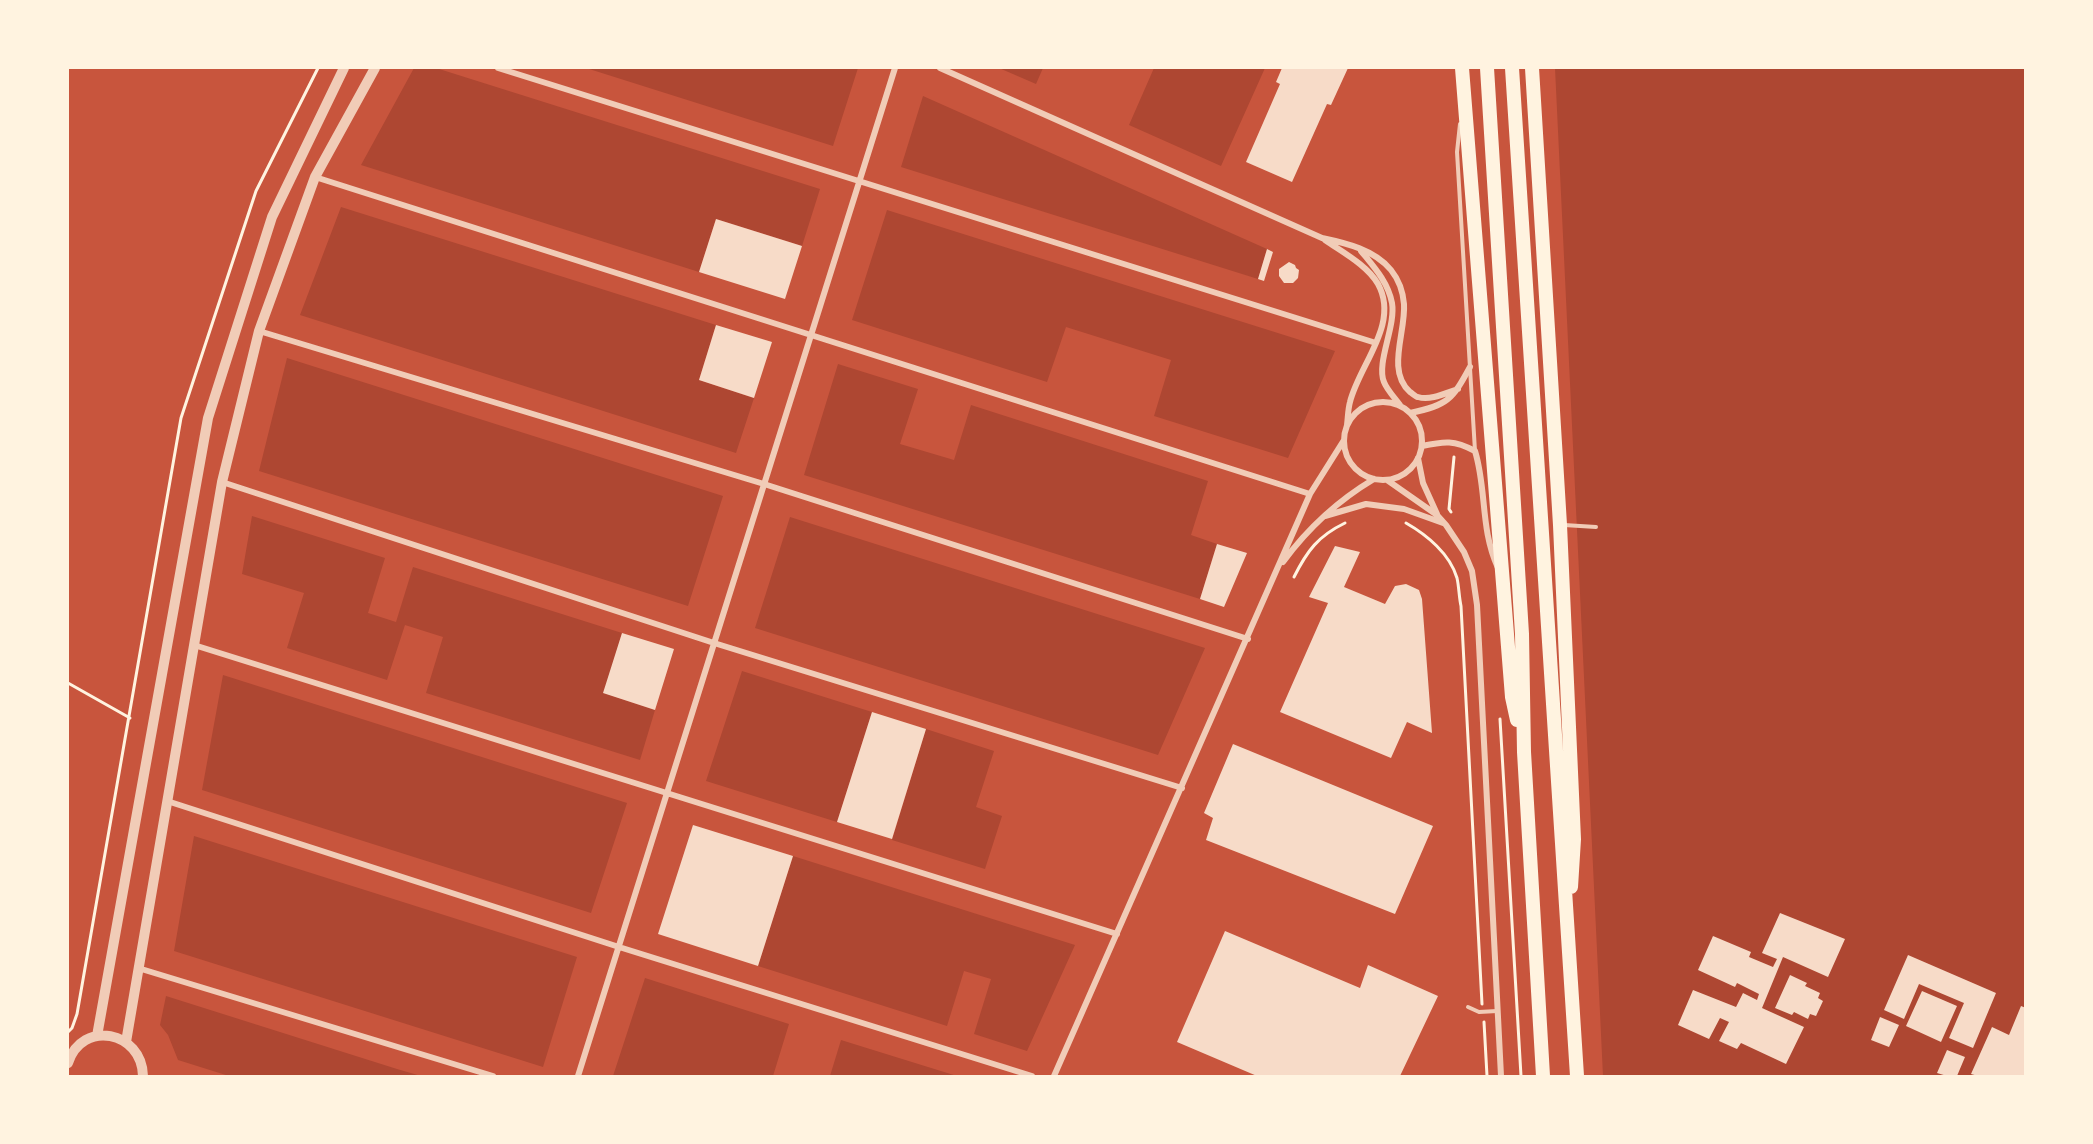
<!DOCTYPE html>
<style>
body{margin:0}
#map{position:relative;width:2093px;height:1144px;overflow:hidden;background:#c8553d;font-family:Quicksand,sans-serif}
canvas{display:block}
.frame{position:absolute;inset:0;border:69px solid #fff3e0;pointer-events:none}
</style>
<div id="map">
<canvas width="2093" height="1144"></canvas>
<div class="frame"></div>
</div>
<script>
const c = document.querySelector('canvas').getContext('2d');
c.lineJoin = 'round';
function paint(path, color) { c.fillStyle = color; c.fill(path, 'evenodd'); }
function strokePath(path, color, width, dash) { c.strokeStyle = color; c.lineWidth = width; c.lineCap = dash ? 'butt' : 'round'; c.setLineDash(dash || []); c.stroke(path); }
const green = new Path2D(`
 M414 68H436L820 189 802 246 716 219 699 272 361 165Z
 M586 68H858L833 146Z
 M999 68H1043L1036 84Z
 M1154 68H1265L1221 166 1129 125Z
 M1555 68H2025V1076H1603Z
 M923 96 1267 249 1258 279 901 167Z
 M341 207 716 325 699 380 754 398 736 453 300 315Z
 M887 210 1335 351 1288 458 1154 416 1171 360 1066 327 1047 382 852 320Z
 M287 358 723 496 688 606 259 471Z
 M838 364 918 389 900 444 954 460 971 405 1208 481 1191 535 1217 544 1200 599 804 475Z
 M252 516 385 558 368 613 396 622 413 567 622 633 604 693 655 710 640 760 426 693 443 637 405 625 387 680 287 648 304 593 242 574Z
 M790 517 1205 648 1158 755 755 628Z
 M742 671 872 712 837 822 706 781Z
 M223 675 627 803 591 913 202 790Z
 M926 729 994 751 976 807 1002 816 985 869 892 840Z
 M194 836 577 957 543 1067 174 951Z
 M793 856 1075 945 1027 1051 974 1034 991 979 964 971 947 1026 758 966Z
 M645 978 789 1024 773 1076H613Z
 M166 996 397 1069 421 1076H229L178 1060 168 1035 160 1025Z
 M841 1040 957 1076H830Z`);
const building = new Path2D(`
 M1282 68H1348L1331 105 1327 104 1292 182 1246 162 1280 84 1276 82Z
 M716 219 802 246 785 299 699 272Z
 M1267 249 1273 252 1264 281 1258 279Z
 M1289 262 1295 265 1296 268 1299 270 1298 278 1293 283H1284L1279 276V269Z
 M716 325 772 342 754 398 699 380Z
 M1217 544 1247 553 1224 607 1200 599Z
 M1335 546 1360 552 1344 587 1385 604 1395 586 1406 584 1419 590 1422 599 1432 733 1407 722 1391 758 1280 712 1328 603 1309 597Z
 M622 633 674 649 655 710 603 693Z
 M872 712 926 729 892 839 837 822Z
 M1233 744 1433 826 1395 914 1206 840 1213 818 1204 813Z
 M693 825 793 856 758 966 658 934Z
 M1780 913 1845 939 1828 977 1783 957 1762 1008 1804 1027 1786 1064 1741 1043 1737 1049 1719 1041 1729 1022 1720 1018 1709 1039 1678 1025 1693 990 1736 1007 1743 993 1757 1000 1759 994 1737 983 1735 987 1698 970 1713 936 1751 952 1749 957 1773 967 1777 959 1762 953Z
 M1225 931 1360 988 1368 965 1438 996 1400 1076H1257L1177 1042Z
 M1908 955 1996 993 1973 1048 1949 1038 1964 1003 1919 984 1904 1019 1884 1010Z
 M1790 975 1807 983 1805 986 1820 993 1818 998 1823 1001 1816 1016 1810 1014 1808 1019 1794 1012 1792 1015 1775 1008Z
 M1922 991 1957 1006 1941 1042 1906 1026Z
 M2021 1006 2026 1008V1076H1978L1971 1074 1992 1027 2009 1035Z
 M1880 1017 1899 1025 1889 1047 1871 1040Z
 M1947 1050 1965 1057 1957 1076H1947L1937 1073Z`);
const path = new Path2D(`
 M1451 512 1449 509 1454 457
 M1406 523C1427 535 1450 554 1457 578 1459 587 1459 597 1461 606L1482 1004
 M1294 577C1307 551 1318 536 1345 523
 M68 683 130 718
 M1500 719 1521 1076
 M1484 1022 1487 1076
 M68 1032 72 1028 77 1014 181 418 256 191 318 68`);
const service = new Path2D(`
 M1460 124 1457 152 1475 451
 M1564 525 1596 527
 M1468 1007 1479 1012 1497 1011`);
const minor = new Path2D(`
 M498 68 1376 343
 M940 68 1322 238C1346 243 1375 250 1391 270 1399 280 1403 292 1404 304 1406 332 1386 371 1410 392 1412 393 1416 397 1418 397 1430 401 1446 393 1458 389
 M315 177 1310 494
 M1325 240C1342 252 1367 265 1378 284 1400 324 1359 365 1350 402 1348 409 1348 417 1347 425
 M1361 251C1374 267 1388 282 1392 303 1396 326 1376 363 1384 382 1387 390 1395 398 1400 405
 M259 331 764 484 1248 639
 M1344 441a39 39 0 1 1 78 0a39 39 0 1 1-78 0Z
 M1410 413C1448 405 1452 400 1470 367
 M1422 446C1445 441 1454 440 1475 451 1487 490 1480 529 1498 568
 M1418 458 1423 483 1437 514
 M1387 480 1437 515 1446 525 1464 552 1472 571 1477 605 1501 1076
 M222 482 714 643 1182 788
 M1325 516 1366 504 1404 509 1443 523
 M1283 562C1308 528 1337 501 1374 479
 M194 645 1117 934
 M167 801 619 947 1032 1076
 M138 968 493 1076
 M578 1076 895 68
 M1054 1076 1310 494 1344 440`);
const tertiary = new Path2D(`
 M97 1036 208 418 272 217 344 68
 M126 1042 222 482 259 331 315 177 375 68
 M68 1063C82 1019 142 1031 143 1076`);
const trunk = new Path2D(`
 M1462 68 1512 697 1517 720
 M1487 68 1522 634 1524 752 1543 1076
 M1512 68 1577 1076
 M1532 68 1560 525 1574 839 1571 887`);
paint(green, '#ae4732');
paint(building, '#f7dbc8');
strokePath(path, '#fff3e0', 3);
strokePath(service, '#f1ccb7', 4);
strokePath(minor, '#f1ccb7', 6);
strokePath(tertiary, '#f1ccb7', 10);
strokePath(trunk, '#fff3e0', 14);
</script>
